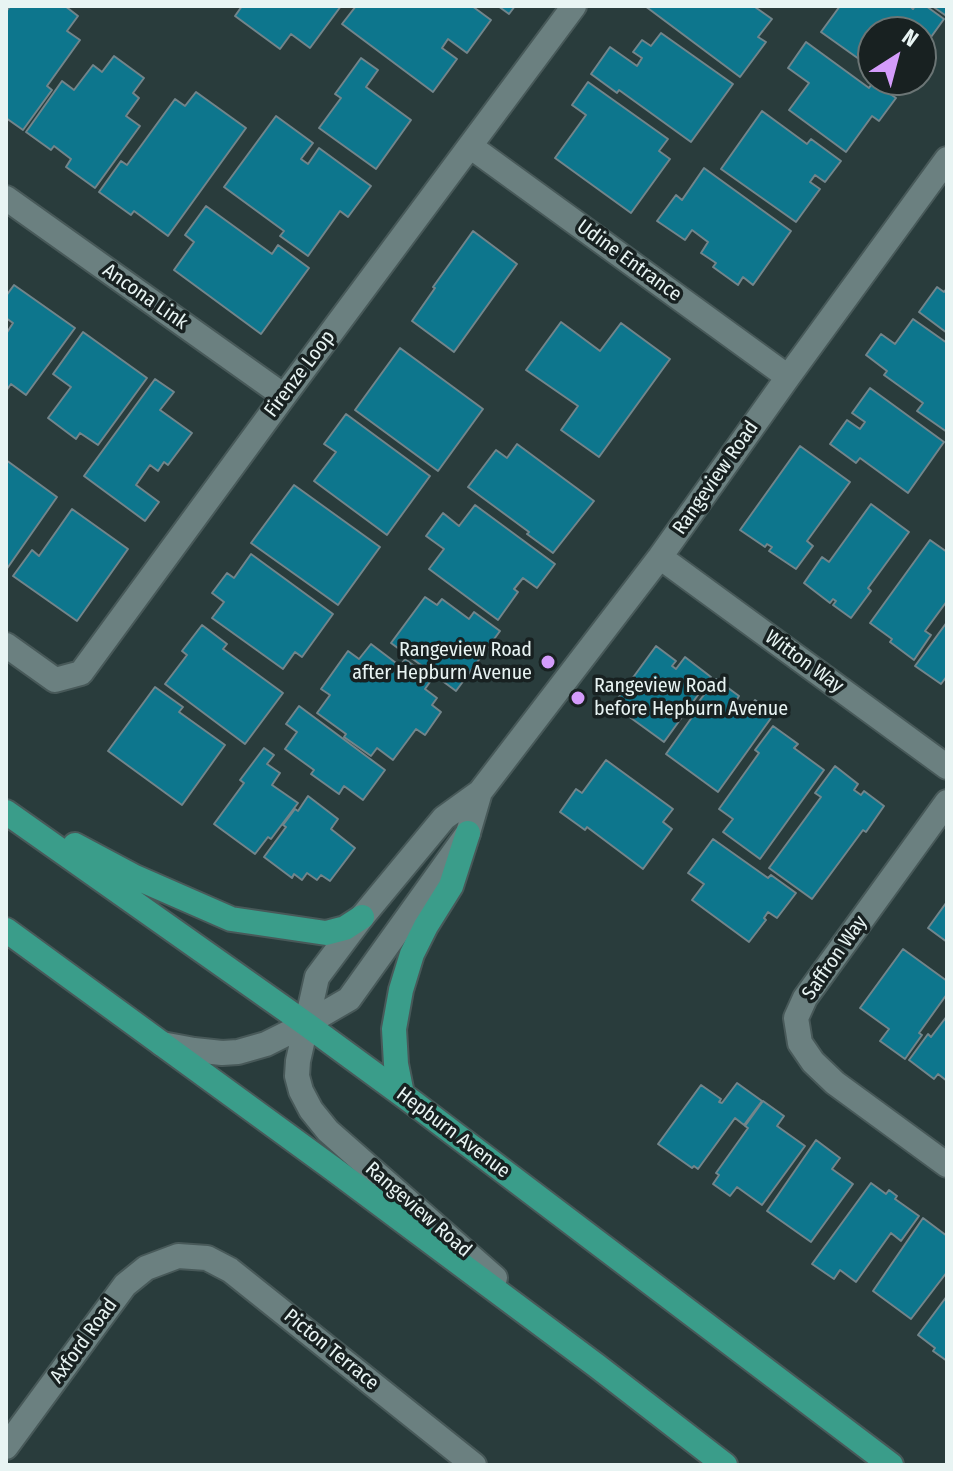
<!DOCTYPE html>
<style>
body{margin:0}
#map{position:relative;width:953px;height:1471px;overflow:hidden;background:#293c3c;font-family:"Fira Sans Condensed",sans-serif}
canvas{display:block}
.frame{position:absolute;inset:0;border:8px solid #e8f4f3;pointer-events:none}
.north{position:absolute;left:857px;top:16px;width:80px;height:80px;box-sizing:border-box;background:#182121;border:2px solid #6b7575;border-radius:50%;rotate:36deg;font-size:22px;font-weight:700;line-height:32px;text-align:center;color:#e8f4f3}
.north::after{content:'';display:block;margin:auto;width:28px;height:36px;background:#d49cfb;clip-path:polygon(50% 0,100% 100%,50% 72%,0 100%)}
</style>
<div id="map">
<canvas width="953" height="1471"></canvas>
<div class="frame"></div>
<div class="north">N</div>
</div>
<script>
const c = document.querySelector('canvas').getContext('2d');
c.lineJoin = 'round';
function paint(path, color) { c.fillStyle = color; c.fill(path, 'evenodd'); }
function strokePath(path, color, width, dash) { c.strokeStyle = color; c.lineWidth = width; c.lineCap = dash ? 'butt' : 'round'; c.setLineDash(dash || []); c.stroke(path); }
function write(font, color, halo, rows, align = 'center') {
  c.font = font + ' "Fira Sans Condensed",sans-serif'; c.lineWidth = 7; c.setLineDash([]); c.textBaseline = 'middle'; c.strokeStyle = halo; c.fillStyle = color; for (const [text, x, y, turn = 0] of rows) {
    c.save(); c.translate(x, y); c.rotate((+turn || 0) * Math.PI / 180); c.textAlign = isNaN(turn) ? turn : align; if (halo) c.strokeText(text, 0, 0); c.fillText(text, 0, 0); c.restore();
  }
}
const building = new Path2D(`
 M10 6H65L78 16 67 31 80 40 47 86 52 90 23 130 6 118V12Z
 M242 6H341L310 48 291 34 280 49 235 16Z
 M356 6H472L491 20 467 53 448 39 442 48 457 59 433 92 342 24Z
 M498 6H515L509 14Z
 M645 6H756L755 7 772 19 758 37 766 42 740 77Z
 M840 6H910L913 9 915 6H926L944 19 926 44 921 40V32H873V69L821 32Z
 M932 6H947V12L945 15Z
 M661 33 733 84 691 142 619 90 617 93 591 74 610 47 637 66 642 58 633 52 642 40 651 46Z
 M806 42 869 88 873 82 896 98 879 121 872 116 846 152 789 110 809 83 788 68Z
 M114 56 144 78 133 93 139 98 126 116 140 126 95 188 66 167 71 159 54 146 51 150 26 132 62 81 74 90 93 65 102 72Z
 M361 58 378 70 366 87 411 120 376 169 319 128 341 98 335 94Z
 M888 80H905L899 88Z
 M588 82 668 139 659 151 670 159 631 213 555 158 586 115 572 105Z
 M196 92 246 128 168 236 134 211 131 215 99 192 121 161 127 165 175 99 185 106Z
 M762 111 807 144 811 139 841 161 825 182 815 175 810 182 820 189 796 222 721 169Z
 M276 116 313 143 301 159 308 164 319 148 371 186 348 217 340 211 308 256 280 236 284 231 224 187Z
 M704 168 791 231 753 285 743 277 738 285 713 267 716 263 701 253 708 242 692 230 685 240 657 221 676 195 682 200Z
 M206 206 272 254 278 245 309 268 261 334 174 270 194 242 185 235Z
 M473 231 517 264 454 352 412 321 435 288 433 287Z
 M14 285 75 328 26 395 11 384 6 391V334L13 323 6 318V296Z
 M937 287 944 292 947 288V333L919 312Z
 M913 319 947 343V432L917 411 923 403 884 375 887 371 866 355 881 334 895 344Z
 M561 322 600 351 621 323 670 359 599 457 561 430 578 406 526 370Z
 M83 332 147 378 98 445 80 433 76 439 48 418 71 387 53 374Z
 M400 348 483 409 438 471 355 410Z
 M155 379 174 392 160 410 192 433 168 465 164 462 158 471 150 465 136 485 159 502 145 521 84 476Z
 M870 388 944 442 908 493 860 458 856 463 830 444 847 420 860 429 865 422 852 413Z
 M346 414 430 476 387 535 314 481 336 452 324 444Z
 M517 444 594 501 553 553 527 534 529 532 468 487 496 450 507 458Z
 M800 446 850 482 807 541 813 546 796 569 769 551 772 547 767 544 765 547 740 530Z
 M6 460 57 497 6 570Z
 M294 485 380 547 338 605 251 543Z
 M871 504 909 532 868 588 871 591 851 618 833 605 836 601 833 599 830 603 804 583 822 557 829 562Z
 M475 505 555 564 537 588 523 578 514 589 518 592 498 620 429 569 444 549 426 536 443 513 459 526Z
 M72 509 128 549 77 621 13 576 32 550 39 556Z
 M930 540 947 552V601L925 631 931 635 914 660 890 642 892 639 870 623Z
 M251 554 333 614 302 657 295 652 283 669 212 618 224 602 212 593 227 573 234 578Z
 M425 597 437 605 442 599 469 619 474 612 500 631 456 691 391 643Z
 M947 622V676L941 684 915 666Z
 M202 625 227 644 223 649 283 693 245 744 165 684 187 655 182 651Z
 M371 644 400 666 405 659 432 679 425 689 437 698 432 705 441 712 425 735 416 729 393 760 377 748 371 756 344 737 346 734 317 713 330 695 321 689 348 651 359 659Z
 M656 646 676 661 672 666 676 669 685 657 711 677 664 742 613 705Z
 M716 679 739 696 736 701 748 710 755 700 774 714 718 792 666 754 700 706 697 704Z
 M155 687 183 707 179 712 225 745 182 805 108 751Z
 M299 706 385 770 363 800 344 786 339 794 311 774 314 770 285 749 297 732 286 724Z
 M773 726 798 744 794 748 824 770 760 859 723 832 733 819 719 809 759 753 755 750Z
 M264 748 274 755 267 764 280 773 272 785 298 803 271 839 268 837 255 854 214 824 244 783 240 780Z
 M606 760 673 809 663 822 672 829 643 869 587 827 585 830 560 812 576 789 582 793Z
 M835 766 858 784 854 790 861 795 864 791 884 806 866 832 863 830 812 899 769 868 821 797 815 793Z
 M308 796 338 819 331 829 355 848 330 881 321 875 317 880 307 873 302 880 294 874 292 878 264 857 286 827 283 825 295 809 298 811Z
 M713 839 768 878 771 875 796 893 777 918 768 912 764 918 766 920 749 942 692 900 704 884 688 873Z
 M946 903 947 904V942L928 928Z
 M903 949 947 981V994L919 1033 922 1035 905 1059 880 1041 889 1029 860 1008Z
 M947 1016V1081L938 1074 934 1079 909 1060 928 1034 931 1037Z
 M737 1083 762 1101 744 1125 735 1118 698 1169 694 1166 692 1168 658 1144 701 1085 721 1099 719 1102 722 1103Z
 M763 1101 784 1116 777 1126 805 1146 762 1205 737 1187 730 1196 713 1184 719 1175 716 1173 748 1128 745 1126Z
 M816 1140 840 1158 832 1169 853 1184 811 1242 767 1211Z
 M871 1183 886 1194 889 1190 897 1196 895 1199 919 1216 901 1241 891 1233 856 1282 840 1270 834 1279 812 1264Z
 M923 1218 947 1236V1272L911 1319 873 1291Z
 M947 1296V1361L933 1351 935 1348 918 1335Z`);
const minor = new Path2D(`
 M470 146 788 377
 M6 198 284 396
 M660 557 947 767
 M6 645 55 680 81 673 284 396 574 6
 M947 802 805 998 796 1018 800 1043 813 1062 835 1083 947 1165
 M162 1044 194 1050 222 1053 238 1052 266 1044 306 1024 349 999 468 833 480 792
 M495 1278 328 1131 311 1110 301 1091 297 1076 298 1061 317 977 362 917 444 818 480 792 660 557 788 377 947 159
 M6 1447 125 1285 146 1268 178 1256 207 1258 230 1270 474 1465`);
const major = new Path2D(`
 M6 812 306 1024 411 1101 891 1465
 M75 845 135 877 231 919 326 933 345 928 362 917
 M6 930 332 1168 597 1366 725 1465
 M402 1094 396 1064 394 1029 401 990 412 954 426 926 451 886 468 833`);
const markers = [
 [548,662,8,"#d49cfb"],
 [578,698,8,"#d49cfb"]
];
const streetNames = [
 ["Udine Entrance",629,261,36],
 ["Ancona Link",145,297,35],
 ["Firenze Loop",300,374,-53],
 ["Rangeview Road",716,478,-55],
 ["Witton Way",804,662,36],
 ["Saffron Way",835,958,-55],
 ["Hepburn Avenue",453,1133,37],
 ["Rangeview Road",418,1210,41],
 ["Axford Road",84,1341,-54],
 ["Picton Terrace",331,1350,39]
];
const poiNames = [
 ["Rangeview Road",532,650],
 ["after Hepburn Avenue",532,673],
 ["Rangeview Road",594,686,"left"],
 ["before Hepburn Avenue",594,709,"left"]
];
paint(building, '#0d768d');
strokePath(building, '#72858b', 2);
strokePath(minor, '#485959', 28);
strokePath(major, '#485959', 28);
strokePath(minor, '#6b8080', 24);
strokePath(major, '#3a9d8a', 24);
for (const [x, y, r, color] of markers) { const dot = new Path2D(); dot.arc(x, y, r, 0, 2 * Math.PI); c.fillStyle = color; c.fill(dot); strokePath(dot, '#182121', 3); }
write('20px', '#e8f4f3', '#182121', streetNames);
write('20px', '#e8f4f3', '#182121', poiNames, 'right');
</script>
